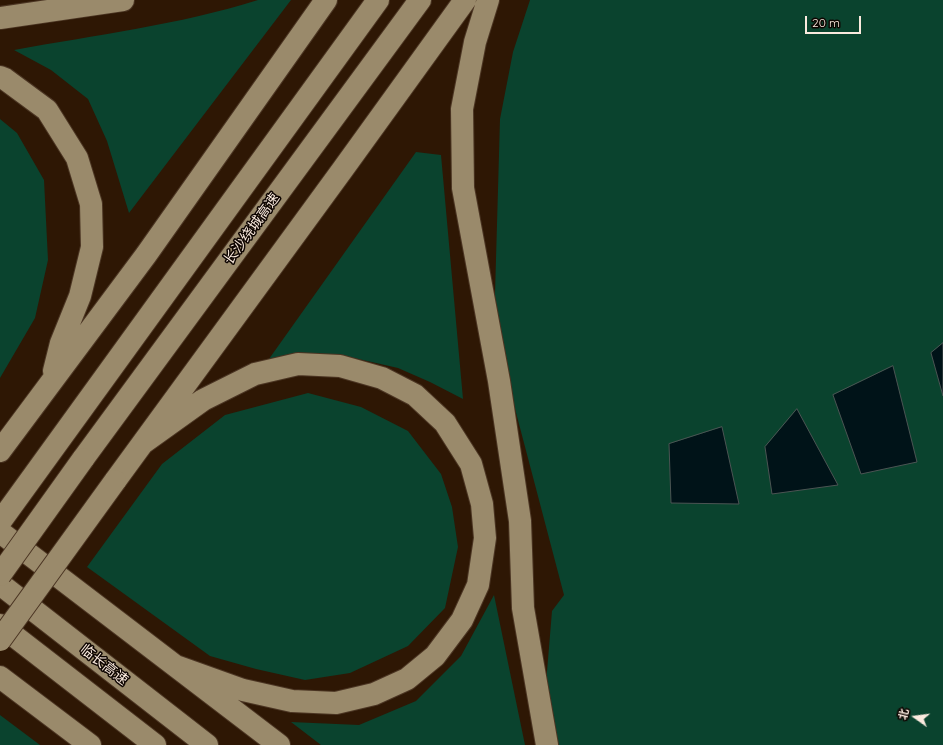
<!DOCTYPE html>
<meta charset="utf-8">
<style>
body{margin:0}
#map{position:relative;width:943px;height:745px;overflow:hidden;background:#2e1704;font-family:Quicksand,"Noto Sans SC",sans-serif}
canvas{display:block}
.north{position:absolute;left:895px;top:697px;width:40px;height:40px;-webkit-text-stroke:3px #0e0501;paint-order:stroke;rotate:284deg;font-size:11px;font-weight:700;line-height:16px;text-align:center;color:#faeade}
.north::after{content:'';display:block;margin:auto;width:14px;height:18px;background:#faeade;clip-path:polygon(50% 0,100% 100%,50% 72%,0 100%)}
.scale{position:absolute;left:805px;top:16px;width:56px;height:18px;box-sizing:border-box;border:2px solid #faeade;border-top:0;padding-left:5px;font-size:12px;line-height:14px;white-space:nowrap;color:#faeade;-webkit-text-stroke:3px #0e0501;paint-order:stroke}
</style>
<div id="map">
<canvas width="943" height="745"></canvas>
<div class="north">北</div>
<div class="scale">20 m</div>
</div>
<script>
const c = document.querySelector('canvas').getContext('2d');
c.lineJoin = 'round';
function paint(path, color) { c.fillStyle = color; c.fill(path, 'evenodd'); }
function strokePath(path, color, width, dash) { c.strokeStyle = color; c.lineWidth = width; c.lineCap = dash ? 'butt' : 'round'; c.setLineDash(dash || []); c.stroke(path); }
function write(font, color, halo, rows, align = 'center') {
  c.font = font + ' Quicksand,"Noto Sans SC",sans-serif'; c.lineWidth = 3; c.setLineDash([]); c.textBaseline = 'middle'; c.strokeStyle = halo; c.fillStyle = color; for (const [text, x, y, turn = 0] of rows) {
    c.save(); c.translate(x, y); c.rotate((+turn || 0) * Math.PI / 180); c.textAlign = isNaN(turn) ? turn : align; if (halo) c.strokeText(text, 0, 0); c.fillText(text, 0, 0); c.restore();
  }
}
const green = new Path2D(`
 M258 0H291L129 213 107 141 88 99 51 70 14 50C95 35 179 25 258 0Z
 M530 0H943V745H547L543 720 552 611 564 595 494 329 500 119 513 52Z
 M0 119 17 133 44 180 48 260 35 318 0 378Z
 M416 152 441 155 463 399 430 382 398 368 354 358 264 366Z
 M308 393 361 407 408 431 441 474 452 507 458 547 445 608 408 646 350 673 305 680 256 669 210 656 87 567 162 464 225 415Z
 M494 595 525 745H321L291 722 359 725 416 701 461 656Z
 M0 715 40 745H0Z`);
const water = new Path2D(`
 M943 343V396L931 353Z
 M893 366 917 462 861 474 833 395Z
 M797 409 838 485 772 494 765 447Z
 M722 427 739 504 671 503 669 444Z`);
const highway = new Path2D(`
 M488 0 475 42 462 109 463 188 499 381 520 521 523 608 547 745
 M0 18 123 0
 M0 77 5 79 47 110 77 158 91 204 92 247 80 296 61 343 54 371
 M143 443 203 400 255 374 298 364 340 366 382 378 415 395 445 423 471 464 482 504 485 538 478 585 462 620 435 656 407 679 374 694 336 703 292 701 243 690 176 666
 M0 451 146 255 326 0
 M83 459 420 0
 M115 481 343 169 465 0
 M0 522 378 0
 M0 532 279 745
 M0 584 207 745
 M0 625 155 745
 M0 677 90 745`);
const highwayBridge = new Path2D(`
 M0 575 83 459
 M0 640 115 481`);
const streetNames = [
 ["长沙绕城高速",252,229,-54],
 ["临长高速",104,665,38]
];
paint(green, '#0a432e');
paint(water, '#001318');
strokePath(water, '#4b5453', 1);
strokePath(highway, '#4b3523', 24);
strokePath(highway, '#9a8a6b', 22);
strokePath(highwayBridge, '#4b3523', 24, []);
strokePath(highwayBridge, '#9a8a6b', 22);
write('14px', '#faeade', '#0e0501', streetNames);
</script>
